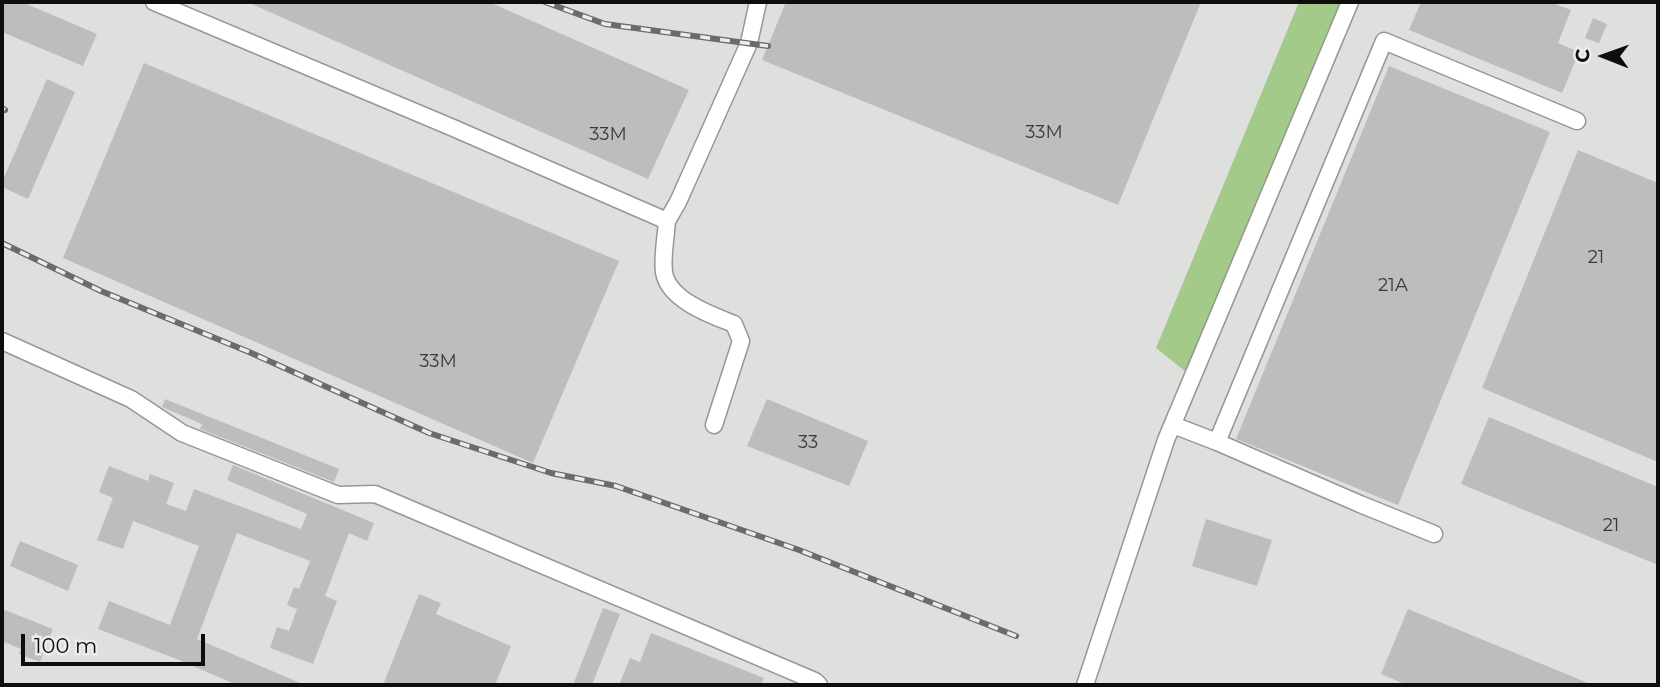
<!DOCTYPE html>
<meta charset="utf-8">
<style>
body{margin:0}
#map{position:relative;width:1660px;height:687px;overflow:hidden;background:#dee0dd;font-family:Montserrat,sans-serif}
canvas{display:block}
.frame{position:absolute;inset:0;border:4px solid #0d0e0d;pointer-events:none}
.north{position:absolute;left:1569px;top:21px;width:70px;height:70px;-webkit-text-stroke:5px #ebedea;paint-order:stroke;rotate:271deg;font-size:19px;font-weight:700;line-height:28px;text-align:center;color:#0d0e0d}
.north::after{content:'';display:block;margin:auto;width:24px;height:32px;background:#0d0e0d;clip-path:polygon(50% 0,100% 100%,50% 72%,0 100%)}
.scale{position:absolute;left:21px;top:634px;width:184px;height:32px;box-sizing:border-box;border:4px solid #0d0e0d;border-top:0;padding-left:9px;font-size:21px;line-height:24px;white-space:nowrap;color:#0d0e0d;-webkit-text-stroke:5px #ebedea;paint-order:stroke}
</style>
<div id="map">
<canvas width="1660" height="687"></canvas>
<div class="frame"></div>
<div class="north">С</div>
<div class="scale">100 m</div>
</div>
<script>
const c = document.querySelector('canvas').getContext('2d');
c.lineJoin = 'round';
function paint(path, color) { c.fillStyle = color; c.fill(path, 'evenodd'); }
function strokePath(path, color, width, dash) { c.strokeStyle = color; c.lineWidth = width; c.lineCap = dash ? 'butt' : 'round'; c.setLineDash(dash || []); c.stroke(path); }
function write(font, color, halo, rows, align = 'center') {
  c.font = font + ' Montserrat,sans-serif'; c.lineWidth = 7; c.setLineDash([]); c.textBaseline = 'middle'; c.strokeStyle = halo; c.fillStyle = color; for (const [text, x, y, turn = 0] of rows) {
    c.save(); c.translate(x, y); c.rotate((+turn || 0) * Math.PI / 180); c.textAlign = isNaN(turn) ? turn : align; if (halo) c.strokeText(text, 0, 0); c.fillText(text, 0, 0); c.restore();
  }
}
const green = new Path2D(`
 M1299 2H1341L1186 372 1156 348Z`);
const building = new Path2D(`
 M2 2H22L97 34 83 66 2 32Z
 M247 2H489L689 90 648 179Z
 M786 2H1201L1118 205 762 60Z
 M1421 2H1550L1571 10 1558 43 1579 52 1562 93 1409 30Z
 M1593 18 1607 24 1599 43 1585 38Z
 M144 63 619 261 533 463 63 258Z
 M1389 66 1550 132 1398 505 1236 439Z
 M47 79 75 92 28 199 2 187V182Z
 M1578 150 1658 183V462L1482 388Z
 M165 399 339 469 334 482 200 429 202 424 162 407Z
 M767 399 868 441 849 486 747 446Z
 M1489 417 1658 487V565L1461 484Z
 M233 465 374 523 367 541 349 533 325 596 337 601 313 664 270 648 277 627 289 631 297 609 287 605 294 587 299 589 310 561 237 533 197 639 305 685H237L179 660 98 629 109 601 170 625 199 546 133 521 123 549 97 540 113 498 99 492 109 466 148 481 150 474 174 483 166 504 186 511 194 489 301 529 307 514 227 480Z
 M1206 519 1272 540 1257 586 1192 566Z
 M20 541 78 565 68 591 10 566Z
 M419 594 441 603 436 614 511 646 495 685H383Z
 M603 608 620 614 592 685H573Z
 M2 609 53 629 40 662 19 654 21 649 2 641Z
 M1408 609 1593 685H1407L1381 674Z
 M651 633 764 678 761 685H619L630 658 640 662Z`);
const minor = new Path2D(`
 M154 2 451 127 667 221 678 202 749 43 758 2
 M667 221C666 236 662 257 664 272 668 300 711 315 734 324L741 341 714 425
 M2 341 131 399 182 433 338 495 375 494 815 681 819 685
 M1173 425 1217 442 1384 41 1577 121
 M1217 442 1360 504 1434 534
 M1085 685 1166 440 1350 2`);
const rail = new Path2D(`
 M545 2 605 24 768 46
 M2 108 5 110
 M2 243 101 291 249 352 429 433 551 473 616 486 799 550 1016 636`);
const numberNames = [
 ["33М",1044,133],
 ["33М",608,135],
 ["21",1596,258],
 ["21А",1393,286],
 ["33М",438,362],
 ["33",808,443],
 ["21",1611,526]
];
paint(green, '#a4ca89');
paint(building, '#bcbebb');
strokePath(minor, '#969795', 19);
strokePath(minor, '#fff', 16);
strokePath(rail, '#6b6c6a', 6);
strokePath(rail, '#ebedea', 3.5, [10]);
write('18px', '#393a38', null, numberNames);
</script>
